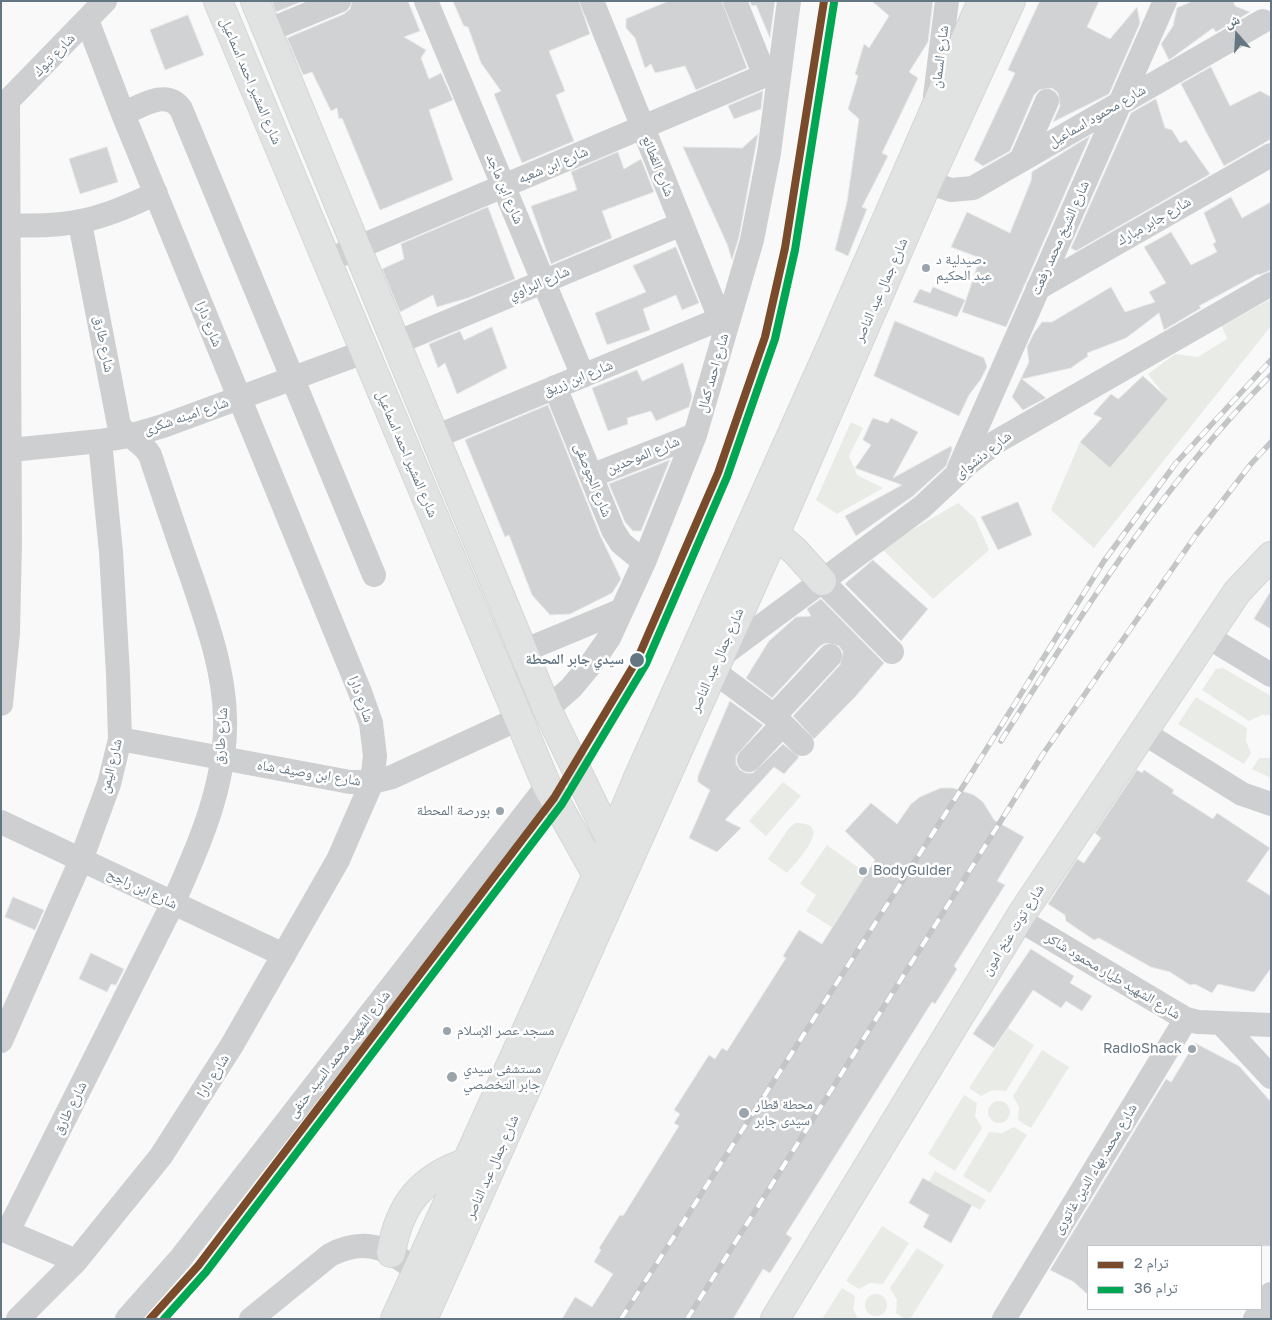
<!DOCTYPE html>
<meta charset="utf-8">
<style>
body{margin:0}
#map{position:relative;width:1272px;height:1320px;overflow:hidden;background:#f9f9f9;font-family:"Golos Text","Noto Naskh Arabic",sans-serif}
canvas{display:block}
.frame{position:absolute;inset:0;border:2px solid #657683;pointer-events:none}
.legend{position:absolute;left:1087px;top:1245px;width:175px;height:65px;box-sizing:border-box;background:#fff;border:1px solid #c1c8cd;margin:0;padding:6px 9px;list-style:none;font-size:15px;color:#657683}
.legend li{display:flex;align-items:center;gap:10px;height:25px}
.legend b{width:25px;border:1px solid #c1c8cd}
.north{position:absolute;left:1212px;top:10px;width:50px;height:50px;-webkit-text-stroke:4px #fff;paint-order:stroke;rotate:341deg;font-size:14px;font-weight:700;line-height:20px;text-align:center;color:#657683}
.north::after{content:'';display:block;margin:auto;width:18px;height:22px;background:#657683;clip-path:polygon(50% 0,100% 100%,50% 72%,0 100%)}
</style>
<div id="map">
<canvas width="1272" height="1320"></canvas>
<div class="frame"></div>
<ul class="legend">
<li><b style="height:6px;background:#7a4b2a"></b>ترام 2</li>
<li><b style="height:6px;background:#00a651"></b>ترام 36</li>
</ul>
<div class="north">ش</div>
</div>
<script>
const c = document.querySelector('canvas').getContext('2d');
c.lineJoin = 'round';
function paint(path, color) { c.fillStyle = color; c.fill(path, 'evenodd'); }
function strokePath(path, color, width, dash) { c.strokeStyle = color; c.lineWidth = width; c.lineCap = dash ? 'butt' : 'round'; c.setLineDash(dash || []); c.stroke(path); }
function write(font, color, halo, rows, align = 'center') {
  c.font = font + ' "Golos Text","Noto Naskh Arabic",sans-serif'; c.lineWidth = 5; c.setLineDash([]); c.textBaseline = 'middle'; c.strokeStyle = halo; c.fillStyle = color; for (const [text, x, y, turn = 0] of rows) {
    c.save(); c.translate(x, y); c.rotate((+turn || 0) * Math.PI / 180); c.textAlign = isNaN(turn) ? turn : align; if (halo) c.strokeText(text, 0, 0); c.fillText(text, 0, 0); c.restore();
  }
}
const green = new Path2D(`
 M1271 299V326L1094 548 1051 510 1080 442 1110 468 1167 399 1148 374 1175 354 1198 357 1227 339 1222 326Z
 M851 422 863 428 849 456 857 475 883 488 837 514 816 500Z
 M958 503 975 518 989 550 933 599 881 548Z
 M1223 668 1271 696V715H1262L1249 721 1202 690 1216 669Z
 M1196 697 1247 728 1246 741 1251 753 1244 764 1178 724Z
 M1259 758H1271V778L1252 769Z
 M783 782 801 796 766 836 749 821Z
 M795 823C836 822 797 861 787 873L768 859 789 828Z
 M827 845 867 874 833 928 806 911 816 895 800 884Z
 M1008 1028 1034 1045 1006 1091 993 1090 981 1096 969 1088Z
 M1042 1050 1069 1067 1031 1128 1018 1120 1019 1107 1013 1096Z
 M964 1095 977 1103 975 1116 982 1128 955 1171 928 1154Z
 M988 1112a11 11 0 1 1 22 0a11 11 0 1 1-22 0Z
 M1014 1127 1027 1135 990 1193 963 1176 989 1132 1002 1133Z
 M935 1171 986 1200 980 1210 929 1181Z
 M882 1226 909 1243 883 1284 870 1283 859 1289 846 1281Z
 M917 1248 944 1265 910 1319H905L896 1313 897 1300 890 1288Z
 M842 1288 855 1296 853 1309 858 1319H822Z
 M865 1305a11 11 0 1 1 22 0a11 11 0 1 1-22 0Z`);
const building = new Path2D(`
 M272 1H303L276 12Z
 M352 1H408L420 31 404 37 426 50 421 58 429 79 441 73 453 100 429 110 453 180 380 210 342 118 339 119 337 108 331 111 312 72 303 75 287 38 344 14 350 9Z
 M453 1H579L590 34 549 51 565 91 556 95 574 141 522 163 494 94 501 91 481 63 468 27 464 26Z
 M669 1H722L747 68 696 90 685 66 655 73 651 64 645 68 635 38 626 28V19Z
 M750 1H775L770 38 756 5 752 6Z
 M872 1H933L928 42 909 72 918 78 882 153 888 156 862 207 867 209 848 256 835 250 847 202 859 119 848 109 858 76 855 74 864 44 869 48 889 16Z
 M1040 1H1099L1087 27 1110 39 1137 7 1140 23 1109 94 1053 122 1060 106 1058 93 1052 88 1039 90 1034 95 1010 151 983 166 974 160 1015 73 1008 70Z
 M1193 1H1233L1235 6 1250 12 1216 32 1213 28 1169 60 1161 44 1173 26 1177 8Z
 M188 15 204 55 165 70 150 30Z
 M1211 67 1230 106 1260 91 1271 97V139L1224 166 1181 84Z
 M763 91 761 109 734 119 728 106Z
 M1156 99 1165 128 1172 130 1180 143 1186 140 1210 174 1076 251 1071 248 1131 113Z
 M758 134 739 237 732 260 727 244 683 147 742 148Z
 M1090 136 1006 327 962 312 980 258 951 247 967 212 1010 233 1031 181 1032 172Z
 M107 147 118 182 80 194 69 159Z
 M618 152 624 169 641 159 654 192 602 211 612 238 551 264 531 206 577 190 571 172Z
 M1231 197 1242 218 1271 202V270L1259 275 1258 274 1199 306 1201 308 1164 330 1159 313 1126 338 1087 353 1088 356 1071 368 1022 379 1046 398 1023 410 1012 397 1029 362 1027 347 1034 333 1042 322H1052L1111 287 1125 312 1155 302 1149 292 1166 283 1144 247 1171 232 1191 265 1217 252 1213 244 1216 242 1204 213Z
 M488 207 515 279 468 298 437 307 433 295 400 312 382 269 404 259 401 244Z
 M676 247 699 303 682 310 676 295 643 309 650 330 607 345 595 313 646 292 633 266Z
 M933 287 965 300 957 317 913 302 920 289 930 293Z
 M895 321 984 358 987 367 981 379 969 395 959 416 874 376Z
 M492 327 507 368 457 394 445 363 438 368 429 344 460 331 464 340Z
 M683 363 692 396 689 407 656 421 651 411 627 418 628 424 608 431 592 388 637 370 642 381Z
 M1143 376 1168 399 1110 468 1080 442 1102 418 1093 414 1111 394 1118 399Z
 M548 405 600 535 621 579 612 593 570 614 550 615 532 595 509 535 505 537 465 440Z
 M873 418 888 423 891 418 918 432 893 478 951 446 952 449 946 466 913 496 856 536 845 516 902 485 855 468 871 445 863 440Z
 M670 460 641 531H633L625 522 609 484Z
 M1018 502 1032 535 998 550 981 517Z
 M873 560 928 609 901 641 845 584Z
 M1271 591V629L1254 619Z
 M821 599 884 663 855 697 814 739 793 716 840 665 843 652 839 646 826 643 820 646 772 698 746 678 769 641 796 617 811 616 807 609Z
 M730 701 763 725 736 756V764L740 770 746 773H753L783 744 799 757 784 774 774 767 725 820 741 828 717 852 689 838 710 790 698 782V776Z
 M1137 770 1142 773 1144 770 1174 790 1172 793 1213 819 1217 813 1270 848 1247 881 1271 896V968L1254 992 1218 984 1212 993 1195 984 1190 985 1170 972 1151 967 1099 938 1094 940 1066 921 1065 915 1048 904 1077 859 1084 863 1101 838 1095 833Z
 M941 788H953L974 795 983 802 994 820 1024 837 997 881 1005 885 954 966 957 969 935 1004 932 1002 786 1234 792 1238 770 1273 763 1269 733 1319H562L575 1297 592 1307 613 1274 594 1262 601 1250 599 1248 620 1215 623 1216 679 1126 674 1123 680 1114 674 1110 709 1055 715 1059 722 1048 727 1051 786 958 783 956 799 930 822 944 875 860 845 831 871 803 897 824 911 804 920 797Z
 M13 897 44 910 35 930 5 917Z
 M1031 949 1074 976 1070 983 1092 996 1082 1011 1066 1001 1061 1008 1033 990 994 1048 973 1034Z
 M91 953 124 969 116 985 111 984 107 992 79 979Z
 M1195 1043 1239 1066 1271 1102V1246H1088V1295L1074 1282 1050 1270 1166 1079 1171 1082Z
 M923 1178 972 1205 951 1243 923 1227 929 1215 909 1203Z`);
const minor = new Path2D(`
 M426 1 583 376
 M592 1 725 331
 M735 1 765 76
 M267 31 339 1
 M935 96 947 1
 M1 108 105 1
 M123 114C141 106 167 88 181 109L374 575
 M1021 160 1047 101
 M928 182 951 190 973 188 1263 21
 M9 225C69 228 102 220 156 193
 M326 261 780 69
 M1038 288 1271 155
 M396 343 682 224
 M555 387 613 530 621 543 644 562
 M435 437 720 319
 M1 451 100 441 129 436 163 426 364 352
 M959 468 1165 1
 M591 476 695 435
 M822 581 892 652
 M1208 637 1271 675
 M523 651 622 610
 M718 658 922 507 969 463 996 442 1271 284
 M712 670 774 716 802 744
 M1 704 8 633 10 542 8 102
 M547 709 571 688 591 664 609 638 644 562 695 435 752 240 769 153 789 1
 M774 716 830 656
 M1144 733 1242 794 1271 804
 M120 739 350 782H372L392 777 518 719
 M749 760 782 725
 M1 822 284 955
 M1018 919 1186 1019 1198 1022 1271 1025
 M1221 1023 1271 1077
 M1 1041 81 860 109 784 120 739 118 674 111 552 100 441
 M1 1229 76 1261
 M8 1231 173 903C199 846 227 782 225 718 224 670 208 626 193 581 178 539 164 497 150 455 142 441 128 438 119 425L80 223
 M18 1319 76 1261 161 1156 232 1045 338 860 372 782 375 756 371 723 360 692 123 114 87 20
 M127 1319 180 1259 547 786
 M251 1319 330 1255C373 1232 398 1256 431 1283
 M1004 1319 1186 1019
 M1255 1319 1271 1294`);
const major = new Path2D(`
 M218 1 547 786 603 886
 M255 1 547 709 612 843 620 851
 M775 534 795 551 822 581
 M391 1253C399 1205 421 1177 468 1162
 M395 1319 597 875 637 780 833 342 982 1
 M423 1319 775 534 928 182 1011 1
 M775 1319 1023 912 1237 592 1271 556`);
const rail = new Path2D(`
 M1001 741C1083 612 1162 484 1271 375
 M621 1319 969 777 1104 561 1176 463 1271 360
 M687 1319 1043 754 1196 535 1251 464 1271 442`);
const tram1 = new Path2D(`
 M150 1319 198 1266 554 798 637 660 718 473 765 337 785 248 824 1`);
const tram2 = new Path2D(`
 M164 1319 206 1272 562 804 646 664 727 477 775 339 795 250 834 3`);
const markers = [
 [926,268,5,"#99a4ac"],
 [637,660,8,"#657683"],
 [500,811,5,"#99a4ac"],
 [863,871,5,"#99a4ac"],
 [447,1031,5,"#99a4ac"],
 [1192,1049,5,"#99a4ac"],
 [452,1077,6,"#99a4ac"],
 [744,1113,6,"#99a4ac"]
];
const streetNames = [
 ["شارع تبوك",54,55,-46],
 ["شارع السمان",940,57,-83],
 ["شارع المشير احمد اسماعيل",251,81,67],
 ["شارع محمود اسماعيل",1097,116,-30],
 ["شارع ابن شعبه",553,165,-23],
 ["شارع القطائع",658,166,68],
 ["شارع ابن ماجد",505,189,67],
 ["شارع جابر مبارك",1154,221,-30],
 ["شارع الشيخ محمد رفعت",1060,238,-66],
 ["شارع البراوي",539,283,-23],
 ["شارع جمال عبد الناصر",881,290,-66],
 ["شارع دارا",209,324,68],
 ["شارع طارق",104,344,79],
 ["شارع احمد كمال",713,373,-74],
 ["شارع ابن زريق",578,378,-22],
 ["شارع امينه شكرى",186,416,-19],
 ["شارع المشير احمد اسماعيل",407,454,67],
 ["شارع الموحدين",643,455,-22],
 ["شارع دنشواى",983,455,-38],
 ["شارع الجوصقى",593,480,68],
 ["شارع جمال عبد الناصر",717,660,-66],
 ["شارع دارا",361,699,70],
 ["شارع طارق",221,736,-86],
 ["شارع اليمن",111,766,-76],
 ["شارع ابن وصيف شاه",309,773,9],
 ["شارع ابن راجح",142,889,25],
 ["شارع توت عنخ امون",1013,930,-58],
 ["شارع الشهيد طيار محمود شاكر",1113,976,31],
 ["شارع الشهيد محمد السيد حنفى",339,1054,-52],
 ["شارع دارا",213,1076,-58],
 ["شارع طارق",70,1108,-63],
 ["شارع جمال عبد الناصر",492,1167,-66],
 ["شارع محمد بهاء الدين غاتورى",1095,1169,-59]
];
const poiNames = [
 ["صيدلية د.",936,260],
 ["عبد الحكيم",936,276],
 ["بورصة المحطة",490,811,"right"],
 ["BodyGuider",873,871],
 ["مسجد عصر الإسلام",457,1031],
 ["RadioShack",1182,1049,"right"],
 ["مستشفى سيدي",463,1069],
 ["جابر التخصصي",463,1085],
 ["محطة قطار",755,1105],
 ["سيدى جابر",755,1121]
];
const stopNames = [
 ["سيدي جابر المحطة",624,660]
];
paint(green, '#e8ebe6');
paint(building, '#d0d2d3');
strokePath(building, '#e8e8e8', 1);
strokePath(major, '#d5d6d7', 30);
strokePath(minor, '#cecfd0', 24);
strokePath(major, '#e1e2e2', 28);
strokePath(rail, '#c3c5c6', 5.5);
strokePath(rail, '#fff', 4, [11]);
strokePath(tram1, '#7a4b2a', 8);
strokePath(tram2, '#00a651', 8);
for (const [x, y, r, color] of markers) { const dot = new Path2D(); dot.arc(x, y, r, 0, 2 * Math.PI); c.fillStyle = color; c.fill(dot); strokePath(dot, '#fff', 2); }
write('14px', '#657683', '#fff', streetNames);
write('14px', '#657683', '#fff', poiNames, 'left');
write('bold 14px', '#657683', '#fff', stopNames, 'right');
</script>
